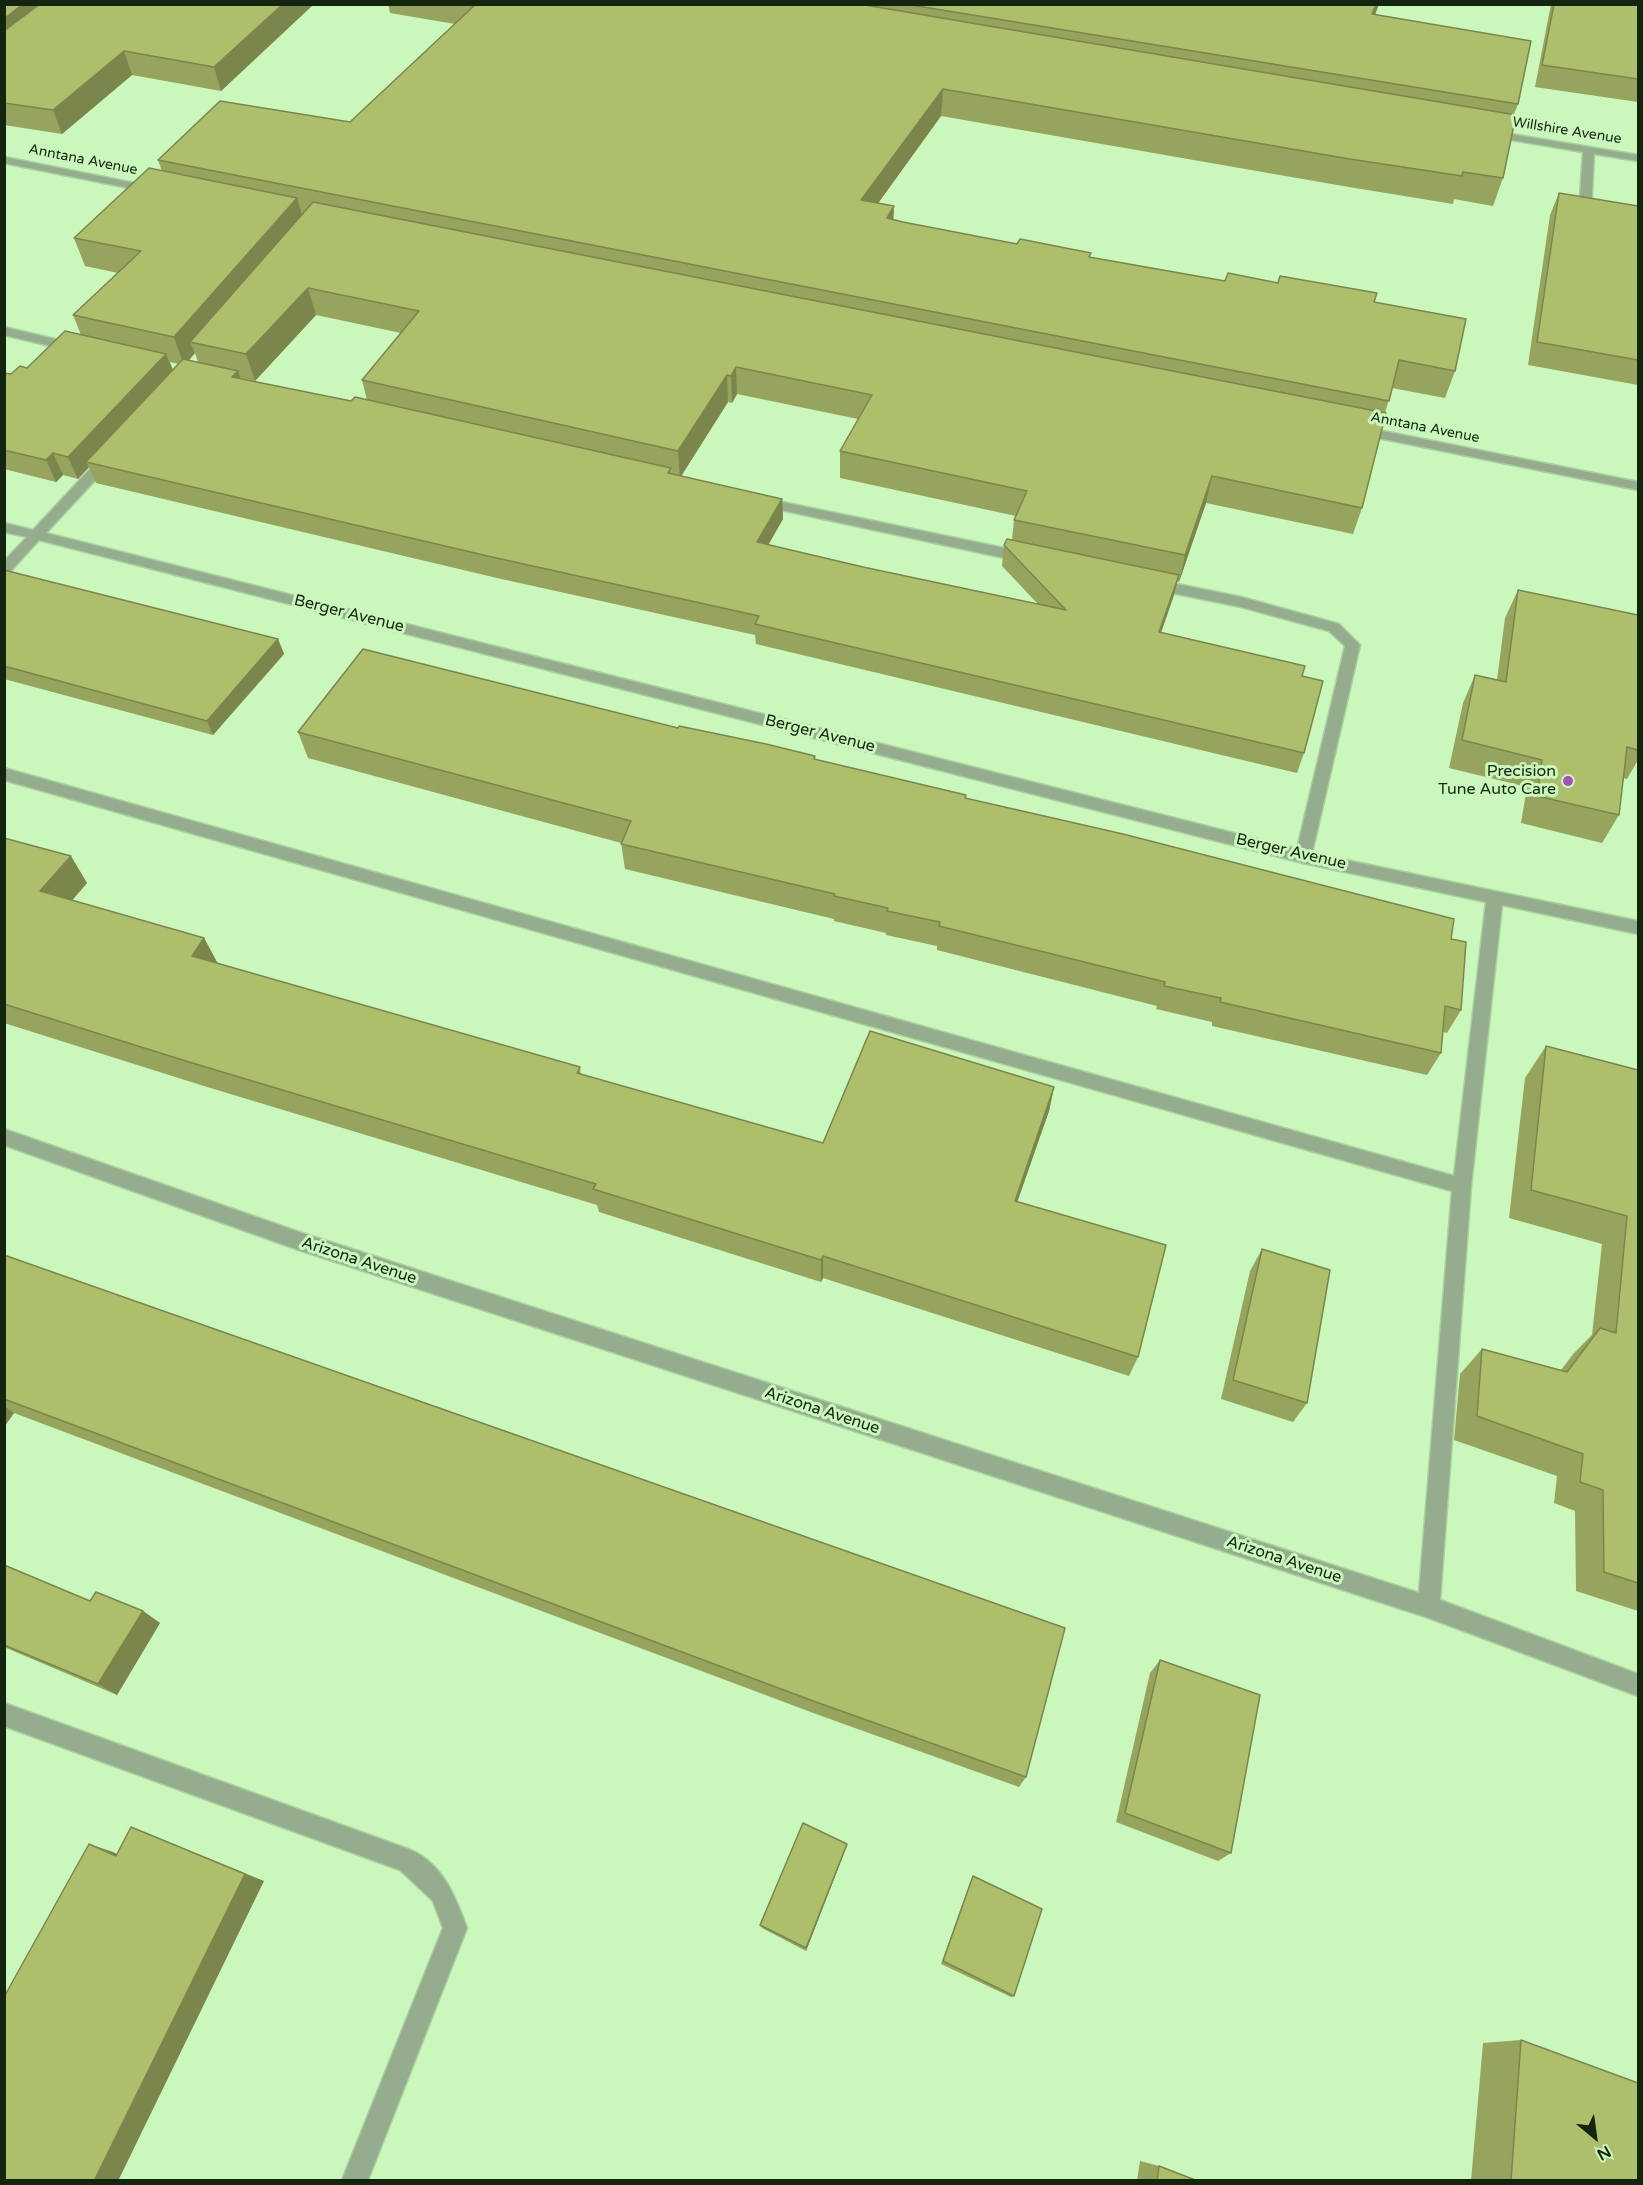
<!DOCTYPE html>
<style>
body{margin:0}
#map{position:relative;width:1643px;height:2185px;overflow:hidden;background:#caf7bc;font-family:"Varela Round",sans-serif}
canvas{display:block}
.frame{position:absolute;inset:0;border:6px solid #14250f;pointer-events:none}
.north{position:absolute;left:1565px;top:2107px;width:60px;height:60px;-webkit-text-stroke:4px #caf7bc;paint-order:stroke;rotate:151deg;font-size:16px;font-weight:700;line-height:24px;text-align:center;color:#14250f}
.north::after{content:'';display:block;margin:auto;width:21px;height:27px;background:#14250f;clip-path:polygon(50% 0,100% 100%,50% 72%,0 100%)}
</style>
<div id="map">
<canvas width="1643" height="2185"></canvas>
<div class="frame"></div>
<div class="north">N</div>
</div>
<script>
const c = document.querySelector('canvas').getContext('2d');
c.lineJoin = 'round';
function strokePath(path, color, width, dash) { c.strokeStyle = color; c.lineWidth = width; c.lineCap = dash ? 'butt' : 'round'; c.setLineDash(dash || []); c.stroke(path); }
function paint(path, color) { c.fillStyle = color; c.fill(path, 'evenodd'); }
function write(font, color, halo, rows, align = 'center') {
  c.font = font + ' "Varela Round",sans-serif'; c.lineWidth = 6; c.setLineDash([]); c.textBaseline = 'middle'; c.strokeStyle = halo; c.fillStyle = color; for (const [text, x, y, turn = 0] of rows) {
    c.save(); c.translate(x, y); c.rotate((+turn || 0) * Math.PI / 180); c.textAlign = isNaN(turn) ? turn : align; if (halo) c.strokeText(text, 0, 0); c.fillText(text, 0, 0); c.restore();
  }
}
const minor = new Path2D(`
 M1486 130 1638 155V161L1594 154 1591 213 1585 216 1579 213 1583 152 1482 135 1481 133Z
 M4 157 154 187 160 190 154 193 4 163Z
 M4 327 80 345 82 348 76 352 4 335Z
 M1358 426 1638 482V490L1353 433 1352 430Z
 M109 453 114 454V460L46 533 1297 849 1345 646 1329 631 1241 607 1152 589 1145 584 1152 579 1241 597 1339 624 1360 645 1312 853 1638 921V934L1502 905 1471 1186 1440 1600 1638 1674V1696L1429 1618 296 1249 4 1145V1129L296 1231 1419 1593 1452 1191 4 780V768L1454 1176 1486 902 1303 863 39 540 9 573 4 574V561L27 537 4 532V523L33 530 104 454Z
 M758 497 1028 553 1035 558 1028 563 753 504V498Z
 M4 1703 408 1849C443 1863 455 1896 467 1928L368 2180H342L443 1928 433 1901 400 1870 4 1726Z`);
const wall = new Path2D(`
 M4 4H314L221 91 132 75 62 134 4 125Z
 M388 4H1379L1375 15 1518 104 1514 114 1503 178 1493 206 1454 199 1453 204 1343 186 941 116 878 203 894 220 1017 244 1225 281 1374 302 1455 371 1445 398 1392 388 1385 413 1362 508 1353 534 1206 503 1179 582 1177 581 1174 595 1161 633 1302 676 1304 753 1297 773 756 644 755 635 497 578 96 483 89 467 78 479 63 475 56 482 4 469V373L11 374 27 368 81 335 73 315 118 273 85 266 74 238 162 171 158 160 350 122 455 24 390 13ZM316 315 401 333 362 380 367 400 351 401 241 379 240 378 255 381ZM195 353 198 362 189 360ZM170 362 178 364 173 370ZM737 394 858 419 840 451V478L1016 516 1014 520 1012 540 1004 545 1002 566 1038 604 863 567 768 545 783 519 782 499 681 476 728 402 732 403Z
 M1551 4H1638V102L1535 87Z
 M1559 193 1638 206V385L1528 365 1550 215Z
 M4 570 278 639 284 654 213 735 4 679Z
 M1518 590 1638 615V760L1627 779 1623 778 1619 815 1602 843 1521 823 1527 787 1449 768 1463 703 1475 675 1497 680 1505 618Z
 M678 728 815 760 966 798 1451 939 1461 1010 1447 1033 1443 1032 1441 1053 1427 1075 1212 1026V1022L1156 1009 1157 1006 937 950V946L886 935V933L834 921V919L625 869 621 843 308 758 298 732Z
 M4 838 87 883 72 900 204 938 218 964 580 1067 581 1074 823 1143 1054 1087 1049 1111 1017 1201 1138 1357 1129 1376 823 1278 821 1282 599 1212 597 1205 204 1086 4 1023Z
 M1546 1046 1638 1070V1611L1576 1591 1575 1511 1554 1503 1557 1476 1454 1440 1460 1374 1482 1349 1561 1370 1574 1353 1592 1335 1602 1244 1509 1218 1525 1078Z
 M1262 1249 1307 1403 1293 1422 1221 1399 1250 1271Z
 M4 1255 1026 1777 1019 1787 816 1714 14 1413 4 1427Z
 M4 1565 90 1601 143 1611 160 1623 117 1695 4 1647Z
 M1160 1660 1231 1853 1218 1861 1116 1822 1150 1673Z
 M847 1844 846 1848 806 1951 762 1928 760 1925Z
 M973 1876 1014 1996 1011 1997 941 1964 971 1880Z
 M1521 2040 1638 2181H1471L1483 2043Z
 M1140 2161 1159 2166 1198 2181H1137Z`);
const shadedWall = new Path2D(`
 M23 4H61L4 50V19Z
 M283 4H314L221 91 214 67Z
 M1376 4H1379L1365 41 1372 14Z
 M124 51 132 75 62 134 53 110Z
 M943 89 941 116 861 227V200Z
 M297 198 305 225 190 342 195 353 184 366 174 337Z
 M894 206 893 233 887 218Z
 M308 288 316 315 255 381 246 354Z
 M166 354 175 375 86 462 89 467 78 479 68 457Z
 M736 367 737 394 732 403 731 376Z
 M238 371 245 392 232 377Z
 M727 375 728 402 680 478 678 451Z
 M53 453 63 475 56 482 46 460Z
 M1212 476 1206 503 1179 582 1185 555Z
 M782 499 783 519 758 563 757 542Z
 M1179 575 1174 595 1154 652 1159 632Z
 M278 639 284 654 213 735 207 721Z
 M71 856 87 883 58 917 40 891Z
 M204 938 218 964 192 956Z
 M1054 1087 1049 1111 1010 1223 1015 1201Z
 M823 1256V1278L821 1282V1260Z
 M4 1406 14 1413 4 1427Z
 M143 1611 160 1623 117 1695 98 1684Z
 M131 1827 264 1881 118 2181H94Z
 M89 1844 113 1852 138 1864 116 1856Z
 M847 1844 846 1848 806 1951V1948Z`);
const building = new Path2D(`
 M4 4H23L4 19Z
 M40 4H283L214 67 124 51 53 110 4 103V31Z
 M476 4H859L1516 115 1503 178 1463 172 1462 176 1350 159 943 89 861 200 894 206 887 218 903 222 1017 244 1020 239 1091 253 1089 257 1225 281 1228 273 1278 283 1280 276 1377 293 1374 302 1466 319 1455 371 1399 360 1389 401 158 160 220 101 350 122Z
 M905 4H1376L1372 14 1531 41 1518 104Z
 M1554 4H1638V79L1542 65Z
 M149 168 297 198 174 337 73 315 141 251 74 238Z
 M1559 193 1638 206V360L1537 342Z
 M313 202 1386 413 1362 508 1212 476 1185 555 1014 520 1027 491 840 451 872 395 736 367 731 376 727 375 678 451 362 380 419 311 308 288 246 354 190 342Z
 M65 331 166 354 68 457 53 453 46 460 4 450V373L11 374 20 366 27 368Z
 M183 359 238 371 232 377 351 401 355 397 671 468 668 473 782 499 757 542 863 567 1066 610 1004 545 1007 539 1179 575 1159 632 1305 666 1302 676 1323 681 1304 753 755 624 759 616 492 557 86 462Z
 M4 570 278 639 207 721 4 666Z
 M1518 590 1638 615V750L1627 747 1619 815 1537 796 1542 760 1462 740 1475 675 1506 682Z
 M363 649 678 728 679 726 766 744 815 756 814 759 966 795 965 798 1123 834 1454 919 1451 939 1466 942 1461 1010 1445 1006 1441 1053 1220 1002 1221 998 1164 986 1165 982 939 926 940 922 887 911 888 908 834 896 835 894 621 844 631 821 298 732Z
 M4 838 71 856 40 891 204 938 192 956 580 1067 577 1073 823 1143 870 1031 1054 1087 1015 1201 1166 1245 1138 1357 823 1256 821 1260 593 1189 596 1184 189 1062 4 1004Z
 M1546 1046 1638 1070V1583L1604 1572 1603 1490 1580 1482 1583 1454 1477 1416 1482 1349 1567 1372 1600 1328 1616 1333 1627 1216 1531 1190Z
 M1262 1249 1330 1270 1307 1403 1233 1380Z
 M4 1255 1065 1628 1026 1777 816 1702 4 1399Z
 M4 1565 90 1601 96 1592 143 1611 98 1684 4 1645Z
 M1160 1660 1260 1695 1231 1853 1125 1813Z
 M803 1823 847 1844 806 1948 760 1925Z
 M131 1827 245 1874 94 2181H4V1997L89 1844 116 1856Z
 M973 1876 1042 1909 1014 1996 943 1961Z
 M1521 2040 1638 2083V2181H1511Z
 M1159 2166 1198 2181H1157Z`);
const markers = [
 [1568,781,6,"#a54fbd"]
];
const farStreetnames = [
 ["Willshire Avenue",1567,131,9],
 ["Anntana Avenue",83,160,11],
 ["Anntana Avenue",1425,428,11]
];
const streetNames = [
 ["Berger Avenue",349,614,14],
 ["Berger Avenue",820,734,14],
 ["Berger Avenue",1291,852,13],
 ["Arizona Avenue",359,1261,18],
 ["Arizona Avenue",822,1411,18],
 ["Arizona Avenue",1284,1560,18]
];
const poiNames = [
 ["Precision",1556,772],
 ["Tune Auto Care",1556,790]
];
strokePath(minor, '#a9d19d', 3);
paint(minor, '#96ac8f');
paint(wall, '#96a45d');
paint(shadedWall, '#7a864c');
paint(building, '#aebf6c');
strokePath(building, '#7a864c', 1.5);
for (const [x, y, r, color] of markers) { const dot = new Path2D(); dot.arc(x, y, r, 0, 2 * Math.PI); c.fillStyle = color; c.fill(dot); strokePath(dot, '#caf7bc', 2); }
write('14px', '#14250f', '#caf7bc', farStreetnames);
write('16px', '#14250f', '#caf7bc', streetNames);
write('16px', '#14250f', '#caf7bc', poiNames, 'right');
</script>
